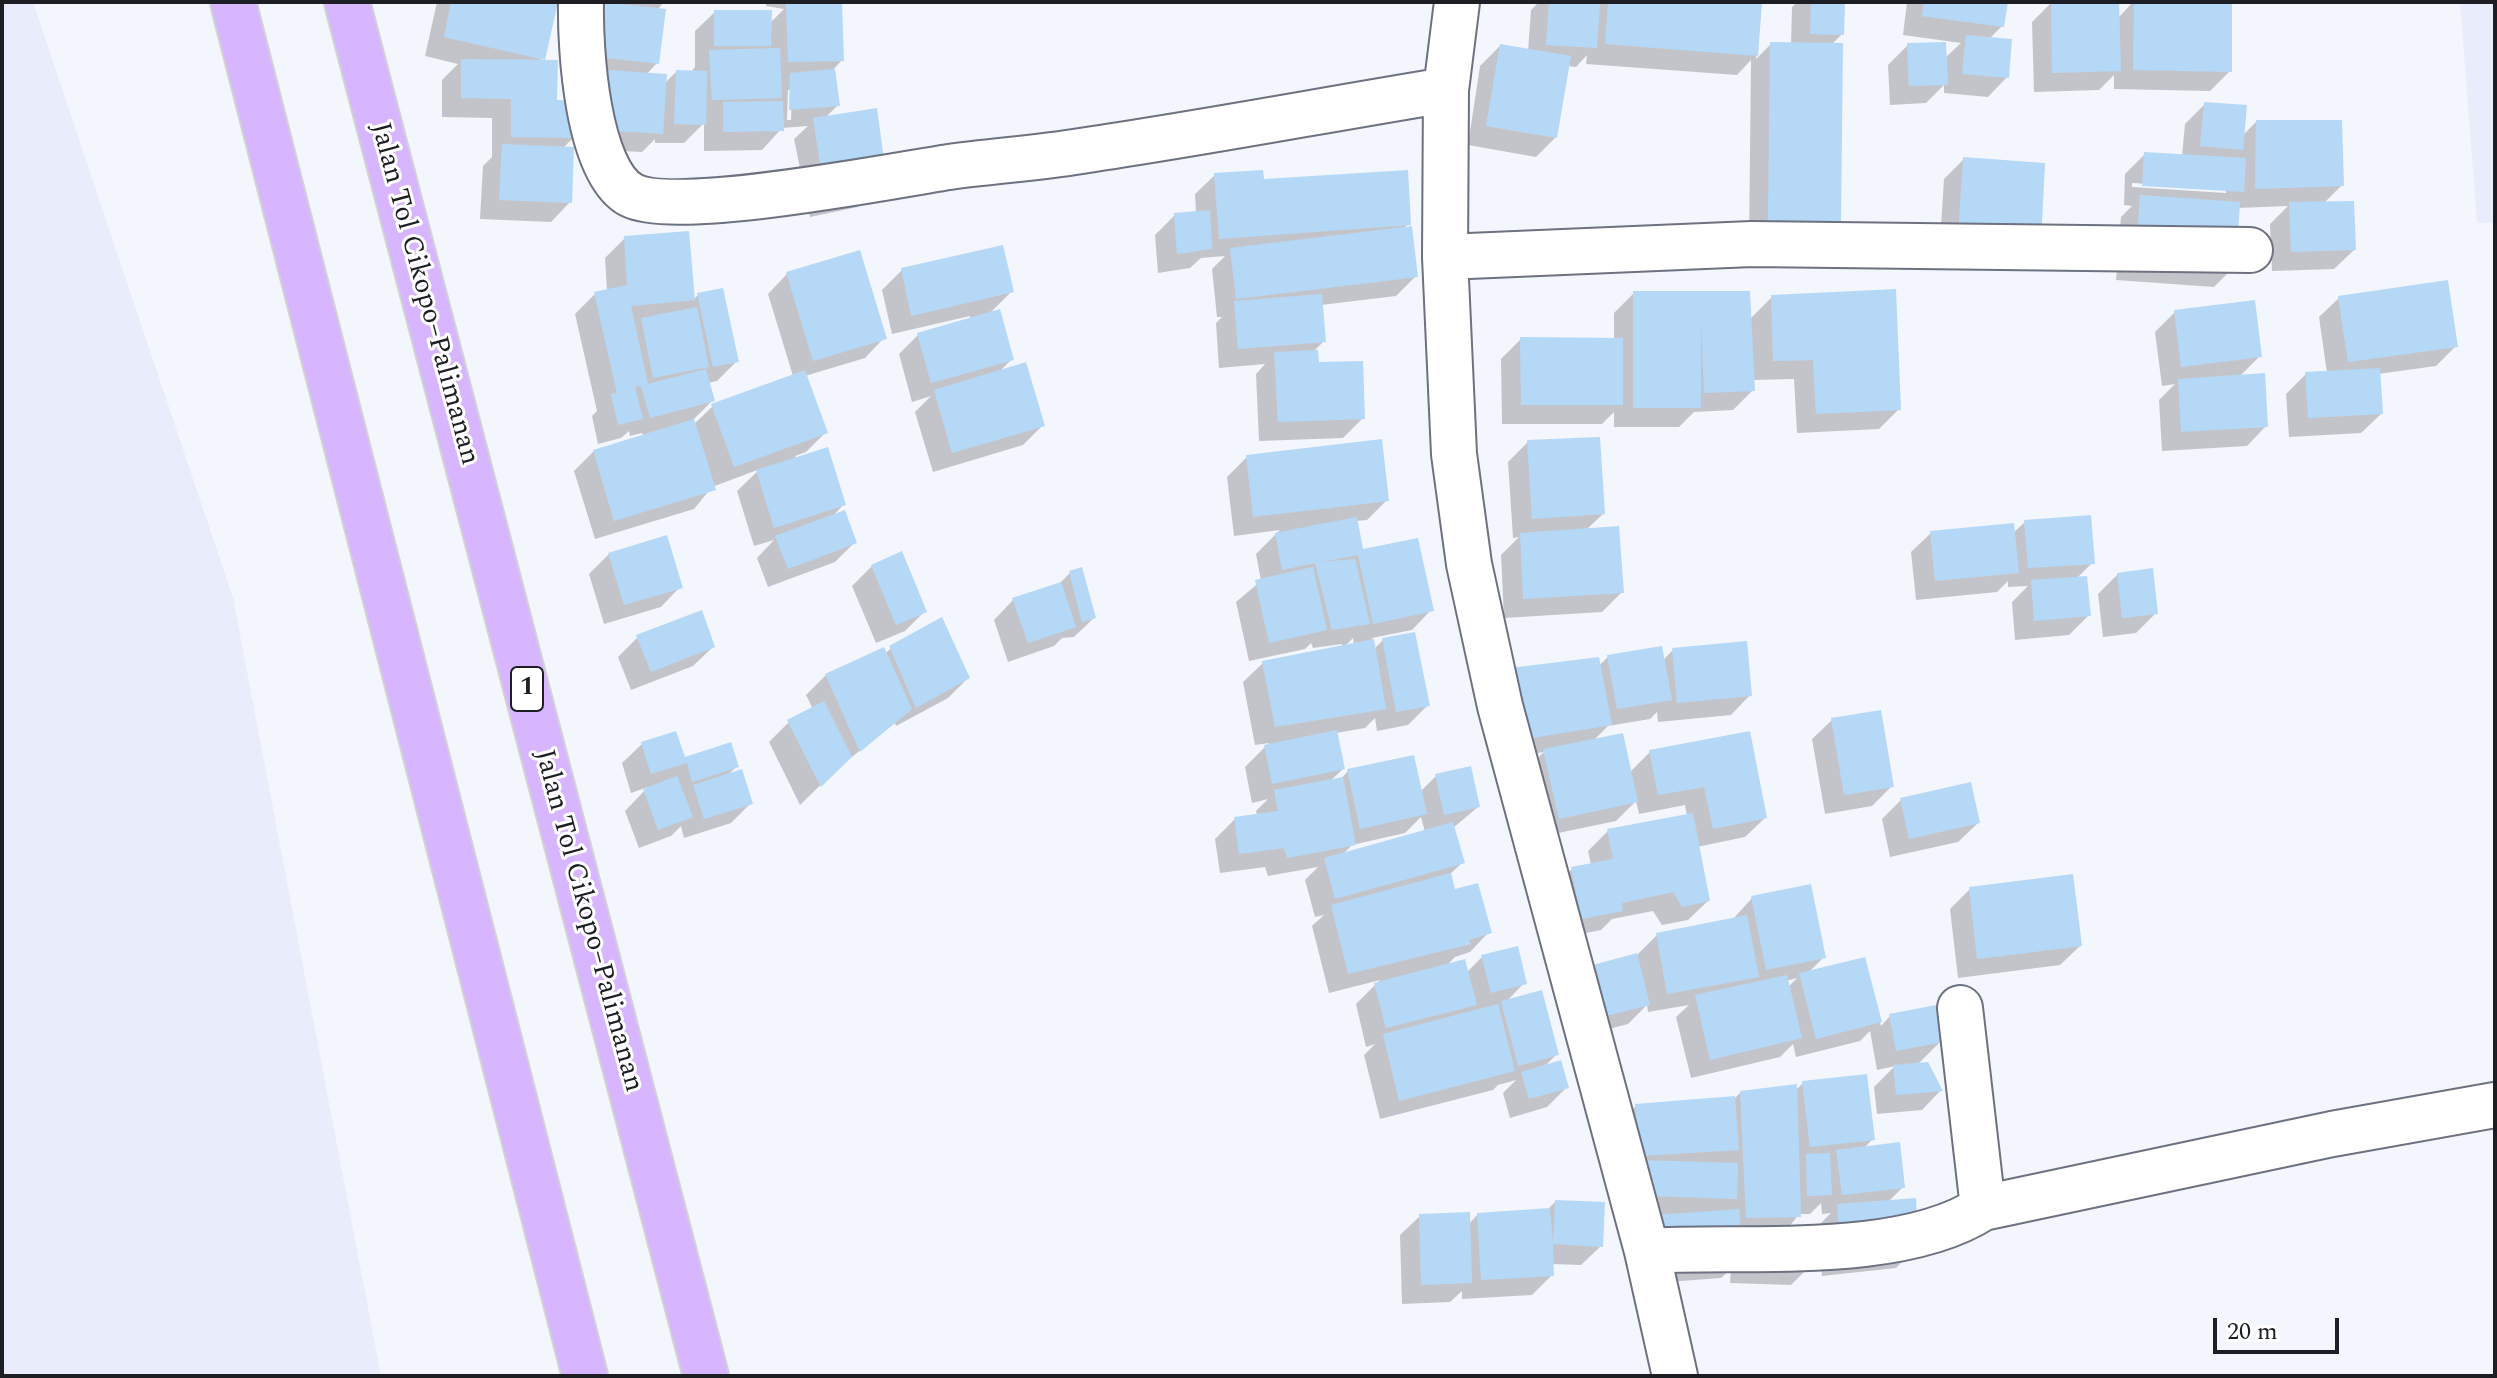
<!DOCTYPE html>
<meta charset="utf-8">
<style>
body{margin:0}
#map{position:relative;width:2497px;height:1378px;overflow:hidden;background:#f4f6fd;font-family:Spectral,serif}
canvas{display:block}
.frame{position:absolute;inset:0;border:4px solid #1c1e24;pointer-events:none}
.scale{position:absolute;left:2213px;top:1318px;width:126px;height:36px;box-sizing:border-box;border:4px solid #1c1e24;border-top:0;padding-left:10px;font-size:24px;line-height:28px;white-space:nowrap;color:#1c1e24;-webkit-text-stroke:6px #fff;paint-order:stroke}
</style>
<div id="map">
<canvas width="2497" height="1378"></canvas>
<div class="frame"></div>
<div class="scale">20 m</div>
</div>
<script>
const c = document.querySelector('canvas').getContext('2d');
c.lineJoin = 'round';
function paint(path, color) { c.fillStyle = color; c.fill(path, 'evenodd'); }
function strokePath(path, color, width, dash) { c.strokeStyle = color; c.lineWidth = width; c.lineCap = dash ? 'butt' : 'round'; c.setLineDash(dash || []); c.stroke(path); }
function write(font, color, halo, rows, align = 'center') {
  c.font = font + ' Spectral,serif'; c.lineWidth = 6; c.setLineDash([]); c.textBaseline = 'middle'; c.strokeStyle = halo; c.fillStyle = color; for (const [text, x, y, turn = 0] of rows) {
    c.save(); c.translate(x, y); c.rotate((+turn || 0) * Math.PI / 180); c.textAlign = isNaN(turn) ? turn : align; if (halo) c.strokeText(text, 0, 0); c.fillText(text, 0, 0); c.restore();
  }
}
const built = new Path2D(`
 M2 2H33L233 598 381 1376H2Z
 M2460 2H2495V223H2477Z`);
const shadow = new Path2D(`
 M437 2H556L540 62 555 102 574 137 562 149 570 202 551 222 480 219 483 166 492 157V118L442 117V80L458 64 425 56Z
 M578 2H664L657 10V63L646 75 664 84 676 72 690 73 695 67V31L715 12 770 23 784 9 766 6V2H809L806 6 842 60 833 70 838 105 825 118 878 187 858 207 810 217 794 139 808 126 782 128 762 150 704 151V123L684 143H655V139L642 152 584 149ZM788 90H792L791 120H787Z
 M1539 2H1760L1756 59 1771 44H1791L1792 7 1797 2H1843L1842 34 1831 45 1839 224 1749 243 1751 60 1737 75 1586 64 1587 55 1576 67 1567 66 1556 137 1536 157 1468 145 1480 66 1500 46 1528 51 1531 10Z
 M1907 2H2006L2002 26 1989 39 2007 77 1988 97 1944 93V85L1926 103 1890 105 1888 65 1908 45 1945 58 1961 43 1903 35Z
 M2052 2H2117L2118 18 2133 2H2200L2230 71 2210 91 2114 89V75L2099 90 2034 92 2032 22Z
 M2205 104 2242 136 2256 122 2342 185 2324 203 2354 250 2334 269 2272 271 2270 224 2288 206 2238 208 2234 267 2214 287 2116 280 2121 217 2132 206 2124 205 2125 174 2145 154 2182 156 2185 124ZM2132 183 2226 189V193L2132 187Z
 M1964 159 2043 165 1939 257 1944 179Z
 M1215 175 1262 181 1408 224 1403 229 1416 276 1396 296 1321 305 1324 341 1312 353 1317 364 1363 418 1343 438 1259 441 1256 374 1265 364 1219 368 1216 323 1222 317H1217L1212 269 1225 256 1201 258 1190 268 1158 273 1155 235 1175 215 1196 213 1195 194Z
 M625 238 693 300 698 295 737 361 717 381 708 383 713 400 692 421 693 425 713 406 793 376 768 294 787 274 884 338 865 358 805 376 826 432 806 452 795 456 844 504 831 518 855 542 835 562 768 587 757 558 774 540 754 546 737 491 760 469 712 487 694 509 595 539 574 471 594 451 643 436 642 433 630 436 629 431 621 438 598 444 592 416 597 411 575 314 595 294 607 291 605 258Z
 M902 270 1011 292 988 315 1012 359 998 373 1043 425 1023 445 933 472 915 412 931 396 912 402 899 354 918 335 970 320V316L892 334 882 290Z
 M1634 293 1749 320 1772 297 1899 409 1879 429 1797 433 1794 379 1753 380V390L1733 410 1694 412 1679 427H1614V412L1602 424H1502L1501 359 1521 339 1614 340V313Z
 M2339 298 2456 346 2436 366 2378 374 2381 414 2361 433 2289 437 2286 394 2306 374 2327 373 2319 317Z
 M2175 312 2260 356 2239 377 2266 426 2247 446 2162 451 2159 400 2175 384 2162 386 2155 332Z
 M1528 442 1603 514 1586 530 1622 592 1602 612 1504 618 1501 555 1519 537 1513 538 1508 462Z
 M1247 457 1387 500 1367 520 1356 521 1362 551 1431 610 1412 630 1372 638 1374 649 1383 640 1428 705 1408 725 1377 731 1375 718 1365 728 1336 733 1343 769 1330 781 1340 780 1348 771 1420 792 1436 776 1478 807 1453 828 1463 862 1449 875 1453 891 1489 932 1470 952 1455 957 1445 967 1467 972 1482 957 1524 983 1506 1002 1556 1055 1544 1067 1567 1087 1547 1107 1510 1118 1503 1093 1516 1080 1498 1085 1493 1090 1380 1119 1364 1055 1375 1044 1366 1047 1356 1004 1380 980 1329 993 1312 926 1324 915 1315 917 1305 880 1318 867 1268 876 1265 867 1220 873 1215 839 1235 819 1257 816 1256 811 1268 799 1252 803 1245 767 1269 743 1255 745 1243 682 1263 663 1342 647V644L1313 648 1311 643 1305 649 1249 661 1236 602 1261 581 1256 554 1280 530 1234 536 1227 477ZM1353 638 1354 645 1344 647ZM1421 817 1425 832 1342 855 1352 845 1405 833Z
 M2025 522 2092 563 2077 578 2089 615 2069 635 2015 640 2012 602 2028 586 2008 587V581L1997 592 1916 600 1911 552 1931 533H2013Z
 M609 554 680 587 661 607 604 624 589 574Z
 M872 566 925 611 905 631 876 643 852 586Z
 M1070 573 1094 618 1074 637 1062 638 1054 646 1008 662 994 620 1013 600 1058 585Z
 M2118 574 2156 613 2136 633 2103 637 2098 594Z
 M638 637 713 647 693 666 631 690 618 657Z
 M891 648 968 678 948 698 896 726 895 723 839 767 800 805 769 742 789 722 813 709 806 695 826 675 885 654Z
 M1673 650 1750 695 1731 715 1658 722 1657 712 1650 719 1608 726 1593 741 1630 772 1650 752 1765 818 1745 837 1697 847 1708 901 1688 920 1662 925 1653 911 1612 919 1601 930 1562 938 1553 889 1572 869 1591 865 1588 851 1608 831 1687 816 1685 805 1639 814 1636 801 1616 821 1539 837 1525 771 1544 752 1501 759 1608 657 1663 660Z
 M1832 720 1891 787 1872 806 1825 814 1812 739Z
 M642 744 684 759 737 766 727 776 751 803 731 823 684 838 681 826 671 836 639 848 625 811 648 787 631 793 622 763Z
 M1901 800 1978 823 1958 842 1890 857 1882 819Z
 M1970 889 2080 946 2060 965 1958 978 1950 909Z
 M1752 898 1824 957 1808 973 1864 959 1881 1026 1890 1016 1941 1041 1917 1065 1941 1090 1922 1110 1877 1114 1874 1087 1895 1066 1877 1070 1870 1031 1860 1041 1796 1057 1793 1044 1780 1057 1691 1078 1676 1017 1689 1005 1648 1012 1647 1005 1628 1024 1583 1036 1637 955 1657 935 1732 920ZM1797 978 1788 987 1786 981Z
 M1803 1083 1873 1139 1863 1149 1903 1187 1888 1202 1916 1248 1896 1268 1822 1276 1818 1226 1831 1213 1822 1214 1821 1203 1810 1214H1799L1789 1227 1811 1265 1791 1285 1730 1283 1731 1269 1721 1278 1641 1284 1616 1125 1636 1106 1735 1098 1741 1092 1795 1091Z
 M1555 1202 1601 1246 1581 1265 1552 1264V1275L1532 1295 1462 1299V1291L1450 1302 1402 1304 1400 1235 1420 1216 1469 1224 1478 1214 1547 1210Z`);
const building = new Path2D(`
 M451 2H558L545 60 444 37Z
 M603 2 666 9 659 64 590 56Z
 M1549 2H1600L1597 48 1546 45Z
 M1608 2H1762L1758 56 1605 44Z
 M1811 2H1845L1844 35 1810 34Z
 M1924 2H2008L2004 27 1922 16Z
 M2051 2H2119L2121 71 2052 73Z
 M2134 2H2232V72L2133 70Z
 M842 3 844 61 788 62 786 4Z
 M714 10H772L771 46H714Z
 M1966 35 2012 39 2009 78 1962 74Z
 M1770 42 1843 43 1841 225 1768 224Z
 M1946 42 1948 85 1909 86 1907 43Z
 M1500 44 1571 56 1557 138 1486 126Z
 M780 48 782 98 712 100 709 50Z
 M461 59 558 60 557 100 576 101V138L511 137V99L461 98Z
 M835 69 840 106 789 110 790 73Z
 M606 70 667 74 663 134 603 130Z
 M676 70 707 71 706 125 674 124Z
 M783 101 784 131 723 132V102Z
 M2204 102 2247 105 2243 150 2200 146Z
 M877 108 884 160 821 170 813 118Z
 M2256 120H2342L2344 186 2255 189Z
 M502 144 574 147 572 203 499 200Z
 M2144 152 2246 158 2244 192 2142 186Z
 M1963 157 2045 163 2041 244 1958 238Z
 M1263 170 1264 179 1408 170 1411 225 1219 239 1214 173Z
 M2140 195 2240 202 2236 268 2135 261Z
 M2354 201 2356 250 2291 252 2289 202Z
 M1210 210 1212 249 1177 254 1174 213Z
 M1412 226 1418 277 1236 299 1230 248Z
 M689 231 695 300 631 306 648 384 706 369 715 401 650 418 641 386 635 387 643 419 618 425 611 394 617 393 594 292 627 285 624 236Z
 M1003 245 1014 292 911 316 901 268Z
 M860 250 887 339 813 361 786 272Z
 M2448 280 2458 347 2348 362 2338 296Z
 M723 288 739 362 713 367 697 293Z
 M1896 289 1901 410 1816 414 1813 360 1773 361 1771 295Z
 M1633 291H1750L1755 391 1704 393 1701 317V408H1633Z
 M1322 294 1326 342 1238 349 1234 301Z
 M2255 300 2262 357 2181 367 2174 310Z
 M697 307 709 367 653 378 641 318Z
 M1000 309 1014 360 931 383 917 333Z
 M1520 337 1623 338V405H1521Z
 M1318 350 1319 362 1363 361 1365 419 1278 422 1274 352Z
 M1026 362 1045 426 952 453 934 390Z
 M2380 368 2383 414 2308 418 2305 372Z
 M805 370 828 433 734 467 711 404Z
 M2265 373 2268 427 2181 432 2178 379Z
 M694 419 716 490 614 521 593 450Z
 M1600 437 1605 514 1532 519 1527 440Z
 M1382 439 1389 501 1253 517 1246 455Z
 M828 447 846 505 774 528 756 470Z
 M845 510 857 543 788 569 775 536Z
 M2091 515 2095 564 2028 568 2024 520Z
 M1357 517 1363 549 1418 538 1434 611 1373 624 1358 555 1321 562 1355 559 1370 624 1332 630 1315 563 1282 570 1275 533Z
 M2014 523 2019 573 1935 581 1930 531Z
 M1619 526 1624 593 1523 599 1520 533Z
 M667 535 683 588 624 605 608 553Z
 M902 551 927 612 896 625 871 565Z
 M1082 567 1096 618 1082 622 1069 571Z
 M1313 567 1327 630 1269 643 1255 580Z
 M2153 568 2158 614 2122 618 2117 573Z
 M2087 576 2091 616 2034 621 2031 580Z
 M1061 582 1076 627 1028 643 1012 598Z
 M702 610 715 647 651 672 636 635Z
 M942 617 970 678 916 708 889 646Z
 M1415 632 1430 706 1396 712 1382 638Z
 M1374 639 1386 709 1275 727 1262 661Z
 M1747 641 1752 696 1677 703 1672 648Z
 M1662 646 1672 700 1617 709 1607 655Z
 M884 647 912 709 860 752 825 674Z
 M1599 657 1612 725 1520 740 1510 668Z
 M824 701 852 757 821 787 787 720Z
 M1881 710 1894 787 1844 795 1831 718Z
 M1337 730 1345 769 1272 784 1264 745Z
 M676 731 685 757 731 742 739 767 692 782 687 763 651 774 641 742Z
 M1750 731 1767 818 1713 829 1704 787 1658 795 1649 750Z
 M1623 733 1638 802 1559 819 1543 749Z
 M1414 755 1427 814 1360 829 1347 769Z
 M1471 766 1480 807 1444 815 1435 774Z
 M742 769 753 804 704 819 693 785Z
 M677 776 693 817 658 830 643 789Z
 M1343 777 1356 845 1287 858 1284 848 1239 854 1234 817 1278 811 1274 790Z
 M1971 782 1980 823 1909 839 1900 798Z
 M1693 813 1710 901 1682 907 1673 892 1622 903 1623 911 1581 919 1571 867 1613 859 1607 829Z
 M1453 822 1465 863 1335 899 1324 858Z
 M1451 873 1455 889 1478 883 1492 933 1469 940 1471 944 1348 974 1331 905Z
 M2073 874 2082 946 1977 959 1969 887Z
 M1811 884 1826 958 1766 970 1751 896Z
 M1747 915 1759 977 1667 994 1656 933Z
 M1518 946 1527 984 1491 993 1481 955Z
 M1637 953 1650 1005 1602 1017 1589 966Z
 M1865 957 1882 1022 1816 1039 1799 973Z
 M1465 959 1477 1005 1386 1028 1374 983Z
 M1787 975 1802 1038 1710 1060 1695 995Z
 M1542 990 1559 1055 1518 1066 1501 1001Z
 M1498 1004 1515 1071 1399 1101 1383 1034Z
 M1936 1005 1943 1042 1896 1051 1889 1014Z
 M1561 1060 1569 1088 1529 1099 1521 1072Z
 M1928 1062 1943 1091 1896 1095 1893 1065Z
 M1867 1074 1875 1140 1810 1147 1802 1081Z
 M1797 1084 1801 1217 1746 1218 1740 1091Z
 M1735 1096 1739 1150 1640 1156 1635 1104Z
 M1900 1142 1905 1188 1842 1195 1836 1150Z
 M1830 1153 1832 1195 1807 1196 1806 1154Z
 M1639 1160 1738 1163 1737 1199 1648 1196Z
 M1916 1198 1918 1249 1841 1257 1837 1204Z
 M1555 1200 1605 1202 1603 1247 1553 1244 1554 1276 1481 1280 1477 1213 1550 1208 1553 1244Z
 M1739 1209 1743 1259 1660 1265 1656 1215Z
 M1470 1212 1472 1283 1421 1285 1419 1214Z`);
const minor = new Path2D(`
 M581 2C580 48 587 171 631 195 676 218 891 176 949 167 993 161 1038 158 1081 151 1203 133 1324 110 1446 90
 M1457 2 1446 90 1445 257 1454 454 1469 564 1500 706 1647 1251 1675 1376
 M1445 257 1752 244 2250 250
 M1983 1208 2332 1134 2495 1105
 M1647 1251C1745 1245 1900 1262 1983 1208L1960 1008`);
const motorway = new Path2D(`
 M233 2 585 1376
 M347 2 706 1376`);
const shields = [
 [527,689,32]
];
const shieldNames = [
 ["1",527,689]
];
const streetNames = [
 ["Jalan Tol Cikopo–Palimanan",423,294,75],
 ["Jalan Tol Cikopo–Palimanan",587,921,75]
];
paint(built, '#e9ecfb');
paint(shadow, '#0003');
paint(building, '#b5d8f7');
strokePath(minor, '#6d7180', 48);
strokePath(motorway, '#d2d2d3', 48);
strokePath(minor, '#fff', 44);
strokePath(motorway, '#d7b6ff', 44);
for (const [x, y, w] of shields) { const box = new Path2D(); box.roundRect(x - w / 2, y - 22, w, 44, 6); c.fillStyle = '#fff'; c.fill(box); strokePath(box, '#1c1e24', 2); }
write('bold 26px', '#1c1e24', null, shieldNames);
write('28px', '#1c1e24', '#fff', streetNames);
</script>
